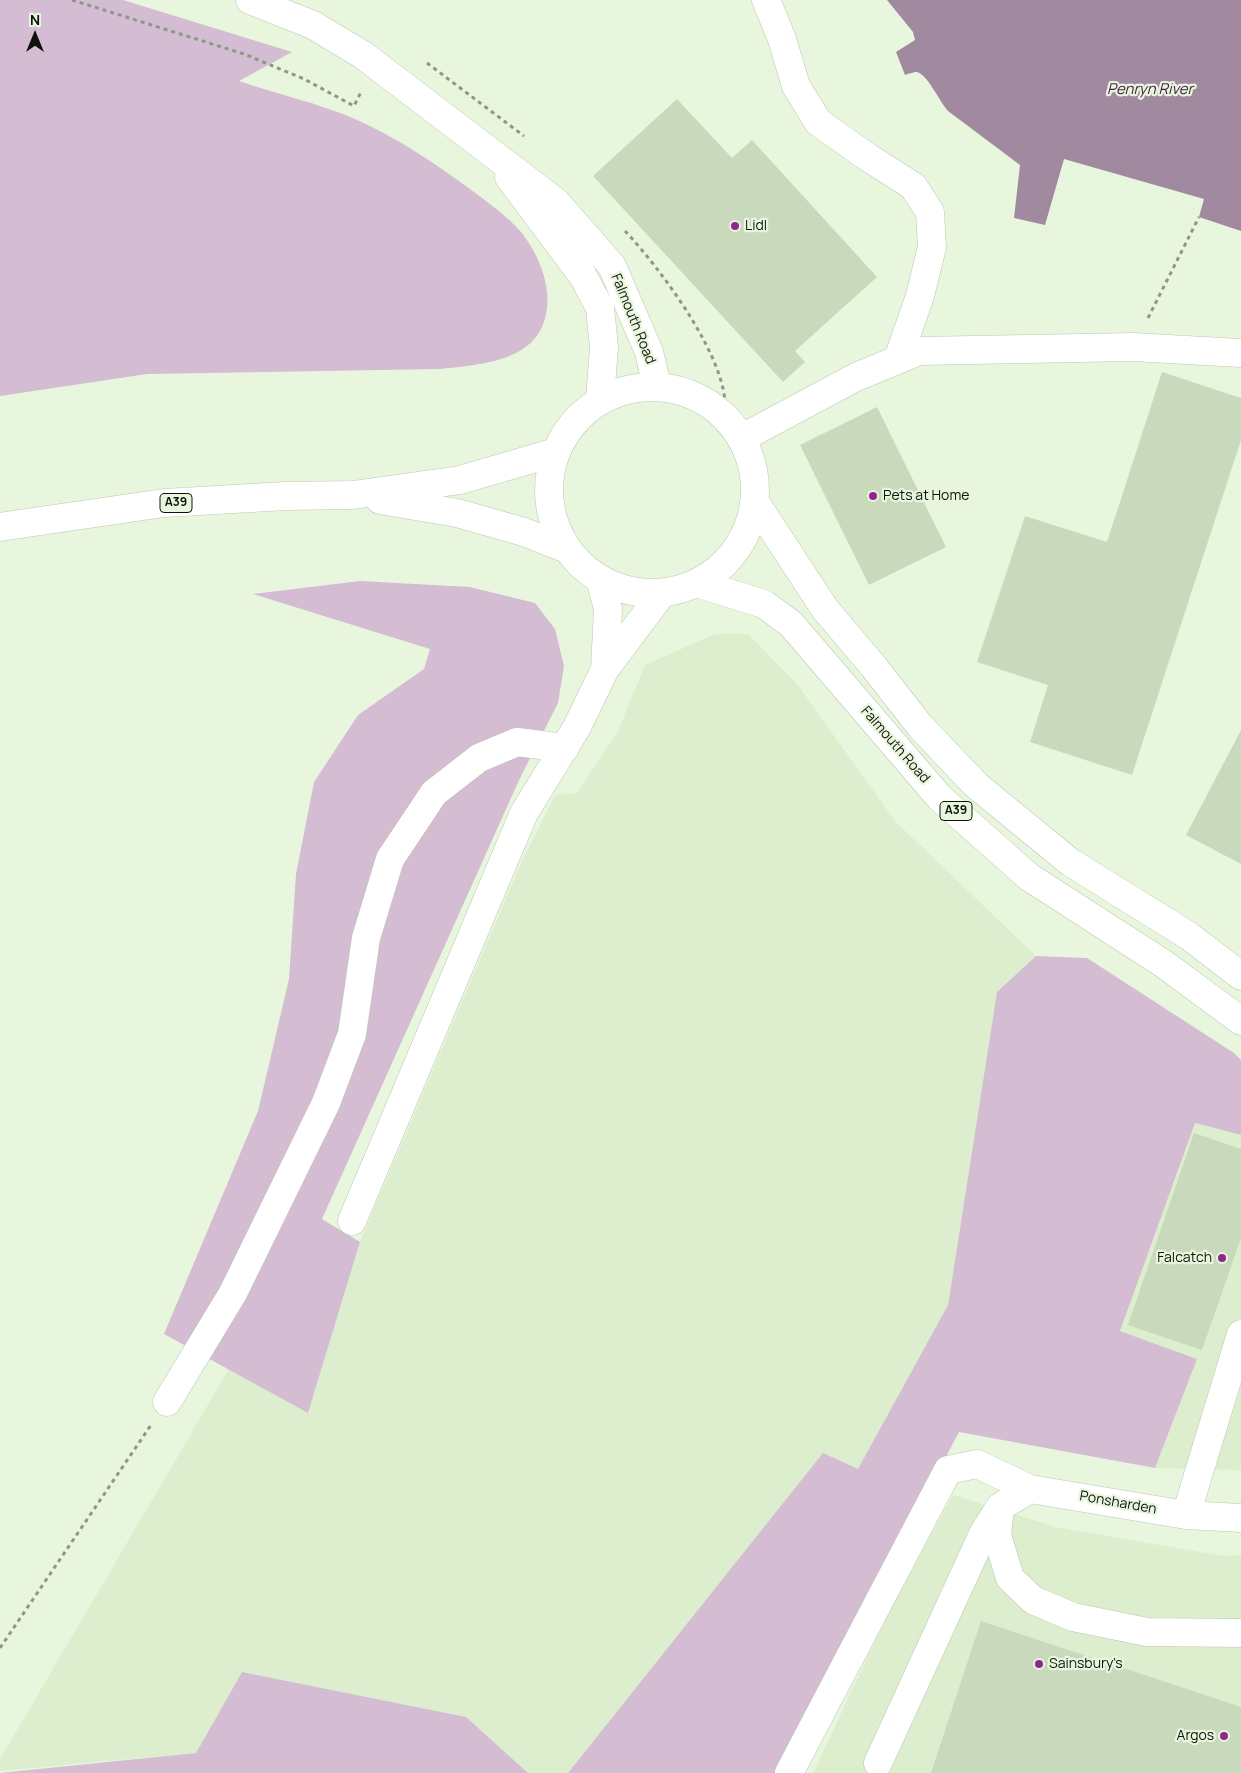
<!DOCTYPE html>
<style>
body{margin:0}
#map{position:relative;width:1241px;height:1773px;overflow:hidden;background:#e9f6de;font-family:Manrope,sans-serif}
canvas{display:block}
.north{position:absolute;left:10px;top:10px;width:50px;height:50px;-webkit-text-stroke:4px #e9f6de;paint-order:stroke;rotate:0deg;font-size:14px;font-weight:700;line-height:20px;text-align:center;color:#0f130b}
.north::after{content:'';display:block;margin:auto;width:18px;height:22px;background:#0f130b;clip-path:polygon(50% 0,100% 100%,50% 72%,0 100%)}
</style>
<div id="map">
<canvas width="1241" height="1773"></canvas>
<div class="north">N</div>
</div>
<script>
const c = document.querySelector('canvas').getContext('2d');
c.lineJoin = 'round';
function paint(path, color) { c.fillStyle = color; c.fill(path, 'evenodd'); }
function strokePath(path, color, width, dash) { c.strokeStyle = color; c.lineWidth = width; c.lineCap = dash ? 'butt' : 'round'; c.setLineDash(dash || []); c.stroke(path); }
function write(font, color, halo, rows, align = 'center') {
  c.font = font + ' Manrope,sans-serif'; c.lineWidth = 4.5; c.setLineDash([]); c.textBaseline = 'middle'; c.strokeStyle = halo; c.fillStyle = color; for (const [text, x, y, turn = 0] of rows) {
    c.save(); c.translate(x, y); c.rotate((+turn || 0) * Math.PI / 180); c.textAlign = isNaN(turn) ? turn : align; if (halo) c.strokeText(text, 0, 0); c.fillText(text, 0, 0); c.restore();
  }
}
const built = new Path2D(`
 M715 634H748L797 684 895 821 1036 956 997 992 948 1305 858 1470 823 1454 568 1773H528L465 1717 242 1672 196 1753 0 1771V1759L229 1369 308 1413 360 1242 521 863 555 795 577 793 618 731 645 665Z
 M1195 1123 1241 1135V1470L1155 1468 1197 1359 1120 1331Z
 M953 1495 1056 1527 1223 1556 1241 1555V1773H813L891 1607Z`);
const green = new Path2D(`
 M0 0H123L292 52 239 81C277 94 318 103 355 119 398 138 436 164 474 192 490 204 507 216 520 231 537 251 550 281 547 308 541 362 483 364 440 369L147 374 0 396Z
 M360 581 470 587 535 603 555 629 564 666 558 703 520 778 322 1219 360 1242 308 1413 164 1334 258 1111 289 979 296 874 314 782 358 715 424 669 430 649 253 594Z
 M1036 956 1087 958 1234 1053 1241 1060V1135L1195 1123 1120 1331 1197 1359 1155 1468 959 1432 778 1773H568L823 1453 858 1469 948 1305 997 992Z
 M242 1672 466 1717 528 1773H0L196 1753Z`);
const water = new Path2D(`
 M887 0H1241V231L1199 217 1204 199 1064 159 1045 225 1014 218 1020 165 948 111C940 102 927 74 917 72 914 72 908 74 905 75L896 52 915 40 913 32Z`);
const building = new Path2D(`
 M677 99 732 158 752 140 877 277 795 351 805 362 783 382 593 176Z
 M1162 372 1241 398V440L1132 775 1030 742 1048 685 977 662 1025 516 1107 542Z
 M877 407 946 547 869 585 800 445Z
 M1241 730V864L1186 835Z
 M1194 1133 1241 1149V1238L1202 1350 1128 1325Z
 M981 1621 1241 1707V1773H931Z`);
const path = new Path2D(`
 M72 0 244 54 304 79 354 106 361 92
 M427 63 524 136
 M625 231C660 268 730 361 725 412
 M1148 318 1199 217
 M0 1648 151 1425`);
const minor = new Path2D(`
 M766 0 782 39 796 86 818 122 869 158 913 186 930 212 932 247 920 296 898 359
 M742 438 856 377 919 351 1133 347 1241 353
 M600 579 608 609 605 669
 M352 1221 524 813 577 727 605 669 662 593
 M167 1402 233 1293 326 1103 352 1034 366 938 390 859 434 793 479 758 517 742 565 748
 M1000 1507 997 1535 1010 1578 1033 1600 1073 1617 1147 1632 1241 1633
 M1186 1515 1241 1334
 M878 1763 983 1534 1000 1507 1030 1489 1186 1515 1241 1518
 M789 1773 948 1470 977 1464 1030 1489`);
const major = new Path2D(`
 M250 0 313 25 363 55 556 202 612 266 649 352 657 386
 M509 177 583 276 600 308 604 347 600 400`);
const highway = new Path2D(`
 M549 490a103 103 0 1 1 206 0a103 103 0 1 1-206 0Z
 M380 500 457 513 524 532 567 549
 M755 502 825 609 874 667 920 726 976 785 1070 862 1189 936 1241 976
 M0 527 164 503 286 496 353 495 460 480 556 452
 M696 583 764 604 791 624 940 798 1029 877 1164 964 1241 1021`);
const markers = [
 [735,226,5,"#8e288f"],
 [873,496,5,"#8e288f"],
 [1222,1258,5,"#8e288f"],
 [1039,1664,5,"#8e288f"],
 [1224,1736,5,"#8e288f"]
];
const shields = [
 [176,503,32],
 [956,811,32]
];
const shieldNames = [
 ["A39",176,503],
 ["A39",956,811]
];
const poiNames = [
 ["Lidl",745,226],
 ["Pets at Home",883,496],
 ["Falcatch",1212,1258,"right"],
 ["Sainsbury's",1049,1664],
 ["Argos",1214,1736,"right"]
];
const streetNames = [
 ["Falmouth Road",633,319,68],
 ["Falmouth Road",895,745,49],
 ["Ponsharden",1118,1503,10]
];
const waterNames = [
 ["Penryn River",1150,90]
];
paint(built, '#ddeecf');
paint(green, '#d4bcd2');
paint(water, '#a189a0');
paint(building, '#c9dabc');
strokePath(minor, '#bbc8b1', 29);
strokePath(major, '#bbc8b1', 29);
strokePath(highway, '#bbc8b1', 29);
strokePath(path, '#8e9886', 3, [4, 4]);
strokePath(minor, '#fff', 28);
strokePath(major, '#fff', 28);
strokePath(highway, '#fff', 28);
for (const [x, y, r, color] of markers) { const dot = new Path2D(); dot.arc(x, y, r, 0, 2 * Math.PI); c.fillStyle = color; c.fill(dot); strokePath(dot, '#e9f6de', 2); }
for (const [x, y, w] of shields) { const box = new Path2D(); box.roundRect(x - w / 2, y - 9.5, w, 19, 4); c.fillStyle = '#e9f6de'; c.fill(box); strokePath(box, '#0f130b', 1); }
write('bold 12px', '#0f130b', null, shieldNames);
write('14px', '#0f130b', '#e9f6de', poiNames, 'left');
write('14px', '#0f130b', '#e9f6de', streetNames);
write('italic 15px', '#401e40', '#e9f6de', waterNames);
</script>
